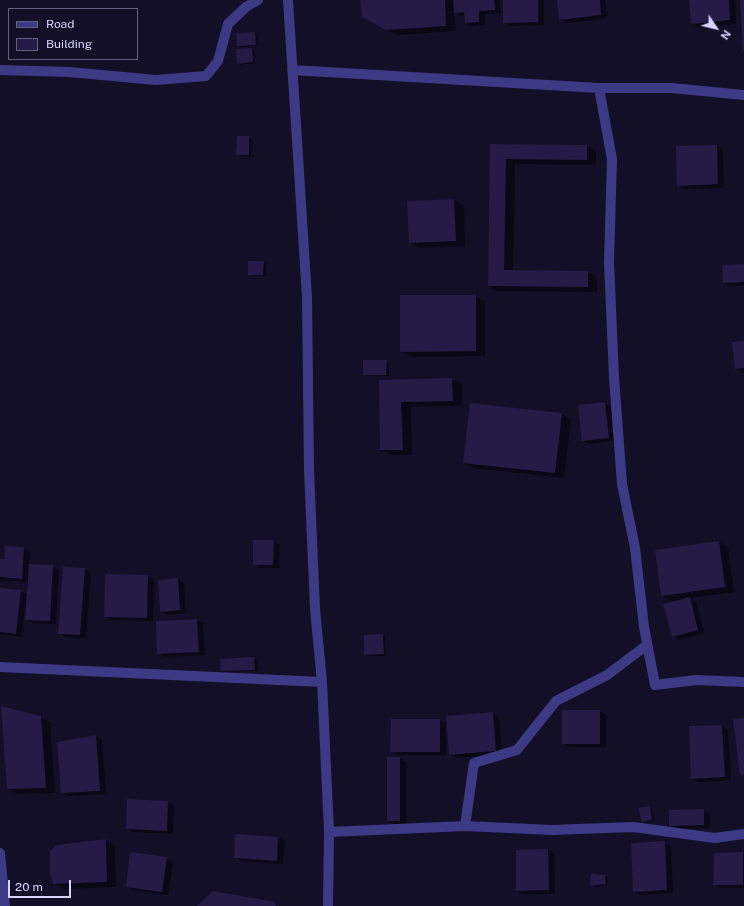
<!DOCTYPE html>
<style>
body{margin:0}
#map{position:relative;width:744px;height:906px;overflow:hidden;background:#130f26;font-family:"Public Sans",sans-serif}
canvas{display:block}
.legend{position:absolute;left:8px;top:8px;width:130px;height:52px;box-sizing:border-box;background:#130f26;border:1px solid #625e7d;margin:0;padding:5px 7px;list-style:none;font-size:12px;color:#d9d4ff}
.legend li{display:flex;align-items:center;gap:8px;height:20px}
.legend b{width:20px;border:1px solid #625e7d}
.north{position:absolute;left:696px;top:8px;width:40px;height:40px;-webkit-text-stroke:3px #130f26;paint-order:stroke;rotate:125deg;font-size:11px;font-weight:700;line-height:16px;text-align:center;color:#d9d4ff}
.north::after{content:'';display:block;margin:auto;width:14px;height:18px;background:#d9d4ff;clip-path:polygon(50% 0,100% 100%,50% 72%,0 100%)}
.scale{position:absolute;left:8px;top:880px;width:63px;height:18px;box-sizing:border-box;border:2px solid #d9d4ff;border-top:0;padding-left:5px;font-size:12px;line-height:14px;white-space:nowrap;color:#d9d4ff;-webkit-text-stroke:3px #130f26;paint-order:stroke}
</style>
<div id="map">
<canvas width="744" height="906"></canvas>
<ul class="legend">
<li><b style="height:5px;background:#3d3a85"></b>Road</li>
<li><b style="height:11px;background:#241b47"></b>Building</li>
</ul>
<div class="north">N</div>
<div class="scale">20 m</div>
</div>
<script>
const c = document.querySelector('canvas').getContext('2d');
c.lineJoin = 'round';
function paint(path, color) { c.fillStyle = color; c.fill(path, 'evenodd'); }
function strokePath(path, color, width, dash) { c.strokeStyle = color; c.lineWidth = width; c.lineCap = dash ? 'butt' : 'round'; c.setLineDash(dash || []); c.stroke(path); }
const shadow = new Path2D(`
 M361 0H500L501 13 485 14V25L472 26 466 22 465 15 461 16 454 12 456 31 397 35 373 22Z
 M504 0H544V25L510 26 504 23Z
 M558 0H605L607 18 567 23 560 19Z
 M690 0H735L736 24 699 27 692 23Z
 M255 33 258 34V46L240 47 238 45Z
 M251 49 254 51 255 63 240 65 238 63Z
 M249 137 252 139 251 156H240L237 155Z
 M491 145 587 146 596 151V165L515 164 513 271 588 272 597 277V292L498 291 489 286Z
 M717 146 723 150 724 188 684 189 678 185Z
 M454 200 464 206 465 246 420 248 410 243 408 202Z
 M263 262 266 263V276H252L249 274Z
 M744 265V286H730L724 283Z
 M475 296 485 302V356L411 357 401 351Z
 M744 342V373L736 368Z
 M386 361 389 363V376H367L364 374Z
 M452 379 462 384V406L411 407 412 455H391L381 450 380 381Z
 M605 403 611 407 615 441 589 444 583 441Z
 M471 404 562 414 571 420 564 478 473 468 464 462Z
 M274 541 280 545 279 568H260L254 564Z
 M719 542 728 547 734 592 690 598 696 602 704 633 679 640 673 636 674 602 662 596Z
 M24 548 30 552 29 565 53 566 59 570 56 624 33 623 26 619 27 608H25L22 637 0 634V589L20 591 28 595 29 582 0 580V560H5Z
 M85 569 91 573 86 638 65 637 59 633Z
 M106 575 148 576 154 580 153 621 111 620 105 616Z
 M178 579 184 583 186 613 167 615 161 611Z
 M197 620 203 624 205 655 165 657 158 653 157 622Z
 M383 635 385 636 386 656H368L365 654Z
 M254 658 257 660 258 671 224 672 222 671 221 659Z
 M600 711 606 715V747H569L563 743Z
 M493 713 499 717 502 754 457 758 450 754Z
 M40 717 50 722 55 793 17 794 8 788Z
 M440 720 446 723V755H398L391 751Z
 M722 726 728 730 731 780 699 782 692 779 690 727Z
 M96 736 102 740 106 794 68 796 62 793Z
 M400 758 406 762V824H394L388 821Z
 M128 800 168 802 174 805 173 834 133 832 127 829Z
 M650 807 652 809 655 821 646 823 643 821Z
 M703 810 710 814V828L676 829 670 825Z
 M236 835 278 838 285 841 283 864 241 861 235 857Z
 M105 840 115 846 116 887 64 889 54 883Z
 M664 842 671 846 673 893 640 895 634 891Z
 M548 850 554 854 555 894H524L517 891Z
 M131 853 167 858 173 862 168 895 133 890 127 886Z
 M743 853 744 854V888H720L714 884Z
 M605 876 607 877 608 885 594 887 591 885Z`);
const building = new Path2D(`
 M360 0H445L446 26 386 30 362 17Z
 M453 0H494L495 10 479 11V22L465 23 464 12 454 13Z
 M503 0H538V22L503 23Z
 M557 0H600L601 15 559 20Z
 M689 0H729L730 20 691 24Z
 M740 0H744V50H743Z
 M255 32 256 45 237 46 236 33Z
 M252 48 253 62 237 64 236 49Z
 M237 136H249V155H236Z
 M490 144 587 145V160L506 159 504 270 588 271V287L488 286Z
 M717 145 718 184 677 186 676 146Z
 M454 199 456 241 409 243 407 201Z
 M248 261H264L263 275H248Z
 M744 264V282L723 283 722 265Z
 M400 295H476V351L400 352Z
 M744 341V368L735 369 732 342Z
 M363 360H387L386 375H363Z
 M452 378 453 401 401 402 403 450H380L379 380Z
 M605 402 609 438 582 441 578 405Z
 M470 403 562 413 555 473 463 463Z
 M253 540H274L273 565H253Z
 M719 541 725 587 661 596 655 550Z
 M5 546 24 547 22 579 0 577V559H4Z
 M29 564 53 565 50 621 25 620Z
 M63 567 85 568 80 635 58 634Z
 M105 574 148 575 147 618 104 617Z
 M178 578 180 610 160 612 158 580Z
 M0 588 21 590 16 634 0 632Z
 M690 597 698 630 672 637 663 604Z
 M197 619 199 652 157 654 156 621Z
 M383 634 384 654 364 655V635Z
 M254 657 255 670 221 671 220 659Z
 M1 706 41 716 46 788 7 789Z
 M562 710H600V744H562Z
 M493 712 496 751 449 755 446 716Z
 M744 718V775L740 776 733 719Z
 M391 719H440V752H390Z
 M722 725 725 777 691 779 689 726Z
 M96 735 100 791 61 793 57 742Z
 M387 757H400V821H387Z
 M127 799 168 801 167 831 126 829Z
 M650 806 652 820 642 822 638 808Z
 M704 809V825L669 826V810Z
 M235 834 278 837 277 861 234 858Z
 M106 839 107 882 53 884 50 873V851L57 845Z
 M665 841 667 890 633 892 631 843Z
 M548 849 549 890 516 891V850Z
 M130 852 167 857 162 892 126 887Z
 M743 852V885H713L714 853Z
 M591 874 605 875 606 884 590 886Z
 M213 891 275 902 276 906H197Z`);
const minor = new Path2D(`
 M288 0 307 297 309 470 315 609 322 682 329 832 328 906
 M0 70 69 72 156 80 206 76 218 61 228 24 246 7 258 0
 M292 70 599 88
 M744 95 672 88H599L612 159 609 262 614 378 622 484 635 548 644 627 655 685 696 680 744 682
 M0 667 322 682
 M465 826 552 830 633 827 715 838 744 834
 M329 832 465 826 474 763 517 750 556 701 607 675 647 645
 M0 853 5 906`);
paint(shadow, '#0007');
paint(building, '#241b47');
strokePath(minor, '#3d3a85', 10);
</script>
